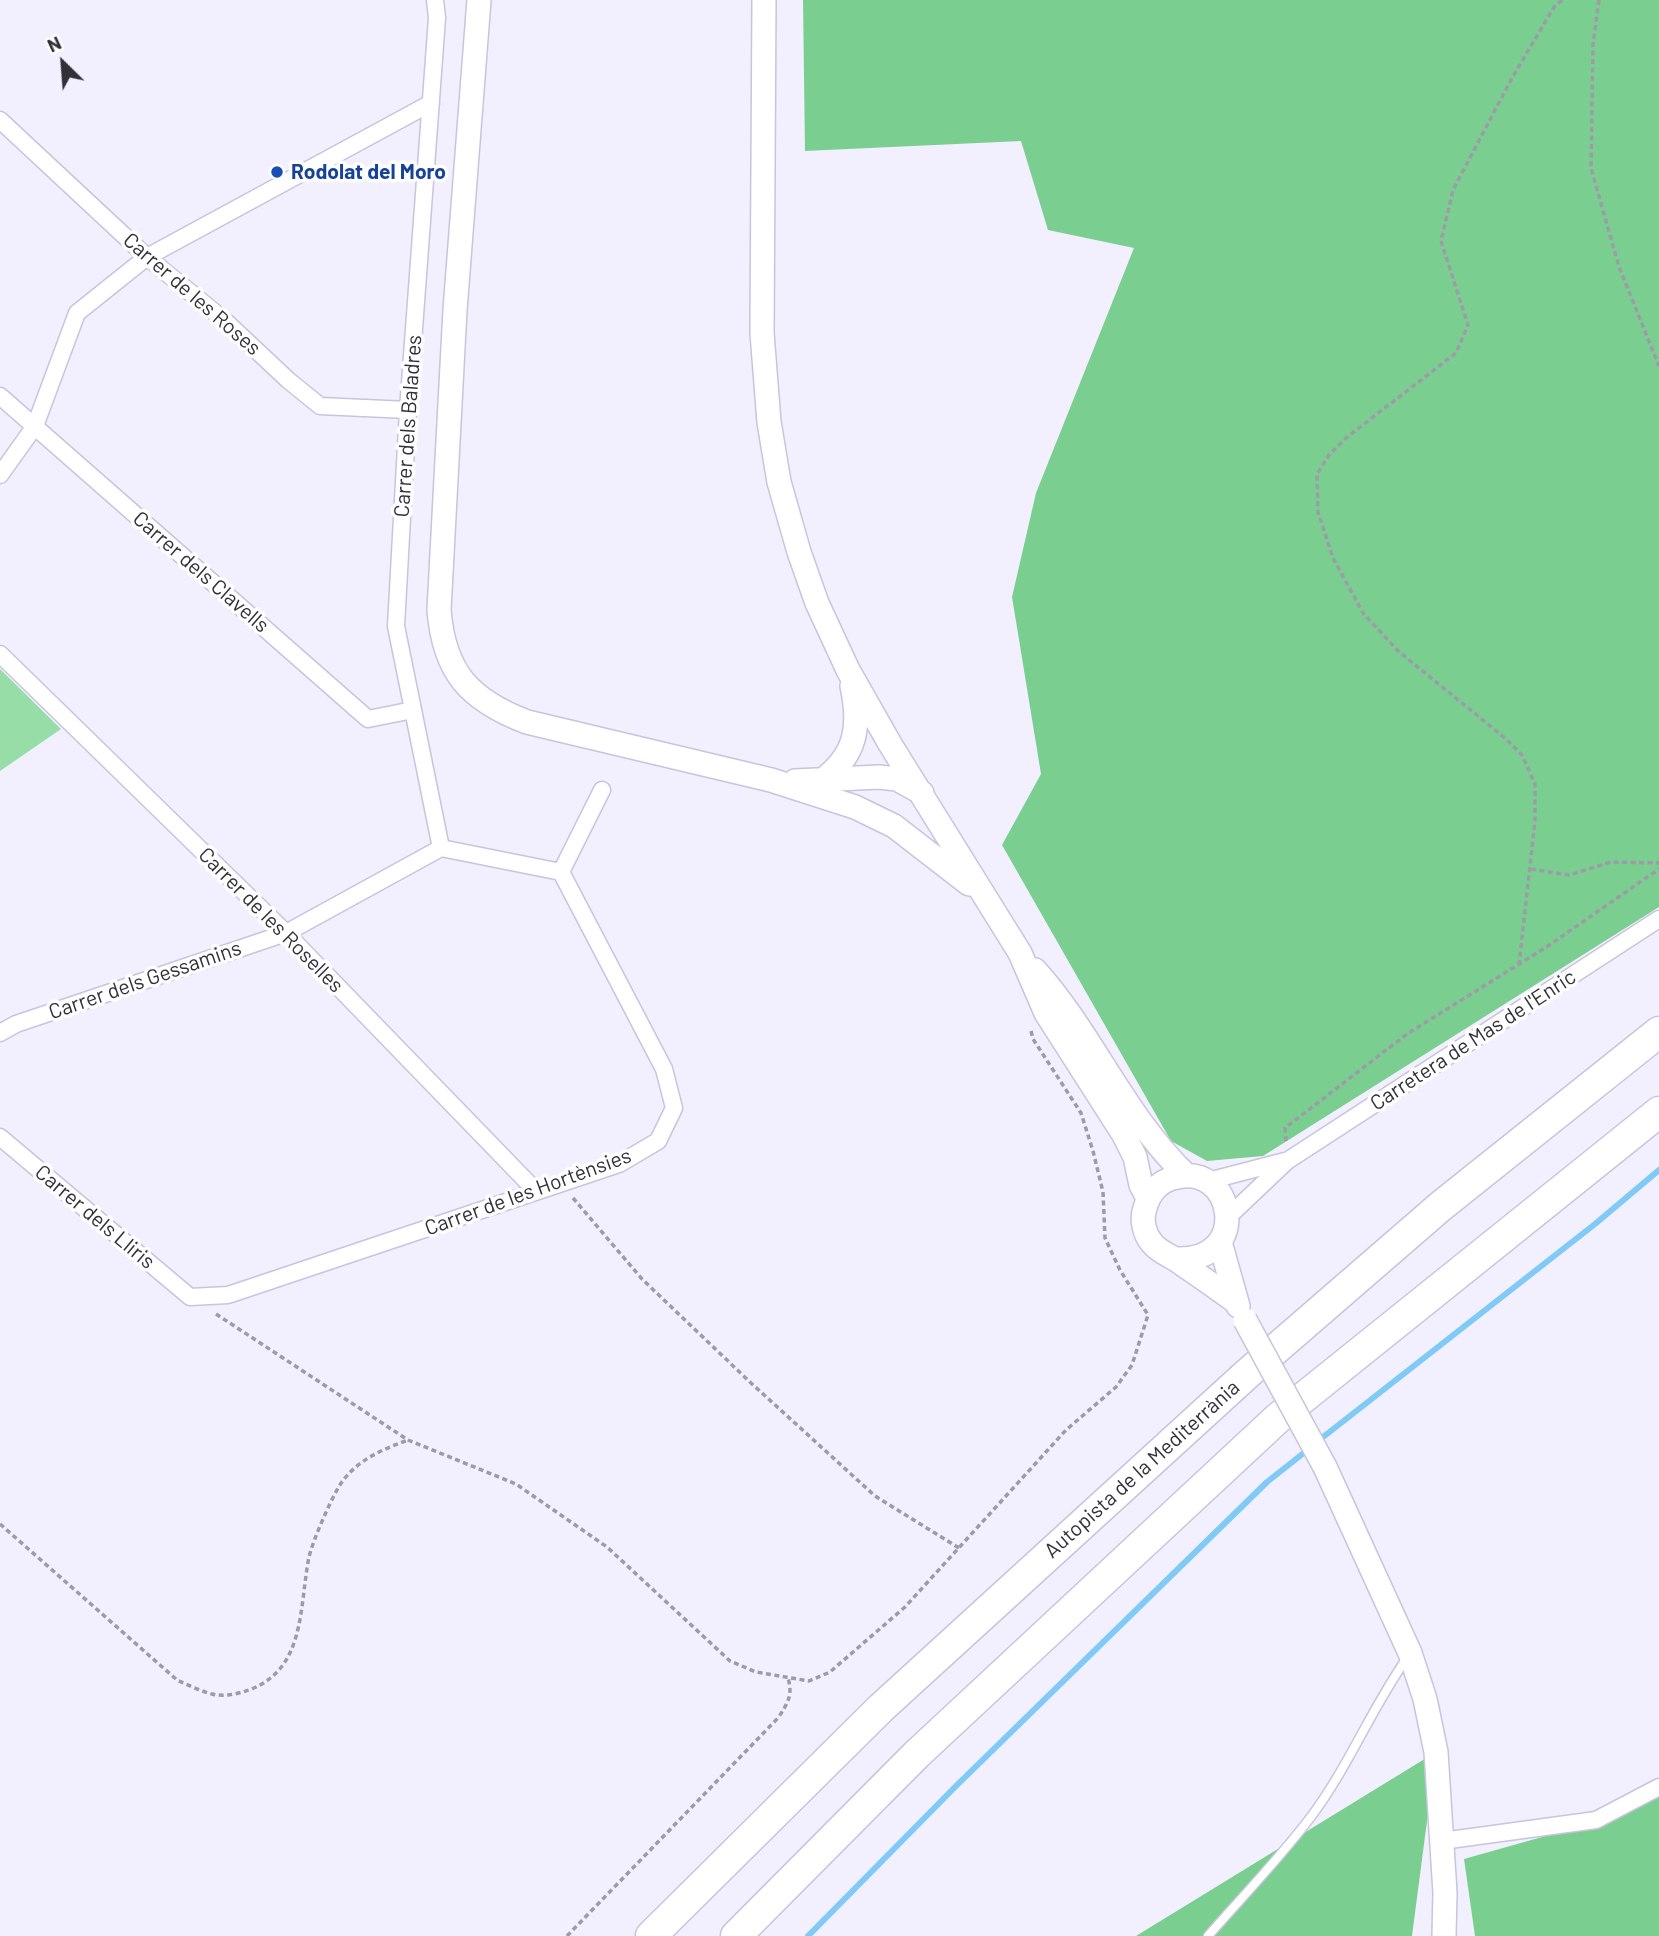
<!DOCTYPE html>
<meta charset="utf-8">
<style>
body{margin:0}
#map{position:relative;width:1659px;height:1936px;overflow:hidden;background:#f2effe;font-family:Barlow,sans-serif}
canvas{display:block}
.north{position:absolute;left:28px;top:28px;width:70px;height:70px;-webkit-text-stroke:5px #fefefe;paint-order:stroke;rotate:335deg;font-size:19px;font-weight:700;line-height:28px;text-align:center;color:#312f38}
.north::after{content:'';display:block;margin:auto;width:24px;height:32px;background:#312f38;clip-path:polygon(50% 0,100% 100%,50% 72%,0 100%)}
</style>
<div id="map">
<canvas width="1659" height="1936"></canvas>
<div class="north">N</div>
</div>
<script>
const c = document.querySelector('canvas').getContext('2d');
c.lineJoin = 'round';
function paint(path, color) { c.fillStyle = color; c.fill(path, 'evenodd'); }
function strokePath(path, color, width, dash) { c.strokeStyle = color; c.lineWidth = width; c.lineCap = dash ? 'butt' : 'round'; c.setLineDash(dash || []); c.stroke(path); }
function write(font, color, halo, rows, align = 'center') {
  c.font = font + ' Barlow,sans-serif'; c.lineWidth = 7; c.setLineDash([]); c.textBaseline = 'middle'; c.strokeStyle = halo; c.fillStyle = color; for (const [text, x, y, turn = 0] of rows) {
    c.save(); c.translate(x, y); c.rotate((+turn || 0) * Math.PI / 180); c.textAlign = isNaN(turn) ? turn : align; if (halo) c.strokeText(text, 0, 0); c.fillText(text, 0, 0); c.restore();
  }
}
const green = new Path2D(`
 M0 669 61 729 0 771Z`);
const forest = new Path2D(`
 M803 0H1659V907L1263 1156 1207 1161 1171 1141 1002 845 1041 774 1012 597 1036 493 1134 248 1048 230 1021 141 805 151Z
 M1436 1752 1412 1936H1136Z
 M1659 1783V1936H1475L1464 1859 1606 1819Z`);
const stream = new Path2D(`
 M1318 1441 1595 1224 1659 1170
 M808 1936 956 1786 1267 1482 1310 1448`);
const path = new Path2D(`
 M1599 0 1593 44 1591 168 1619 267 1659 366
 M1531 869 1569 875 1611 862 1659 863
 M1519 965 1535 821V784L1522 755 1505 738 1398 651 1363 613 1333 558 1318 512 1317 474 1329 455 1346 438 1456 353 1468 325 1441 241 1453 190 1512 78 1554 7 1562 0
 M1286 1141 1285 1128 1407 1034 1548 946 1659 869
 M573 1198 642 1279 751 1383 875 1496 959 1548
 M216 1314 408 1440 516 1484 607 1547 730 1661 756 1672 809 1681 830 1672 905 1607 1066 1430 1116 1387 1132 1365 1148 1315 1120 1270 1105 1238 1103 1192 1093 1151 1081 1113 1033 1039 1031 1031
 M0 1524 177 1680C188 1685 200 1691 212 1694 224 1697 237 1694 249 1690 306 1669 299 1607 309 1557 313 1540 330 1502 338 1488 354 1461 381 1450 408 1440
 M567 1936 778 1718C788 1703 793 1695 788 1678`);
const lane = new Path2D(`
 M1208 1936C1242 1897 1279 1859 1310 1818 1348 1768 1371 1709 1407 1658`);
const street = new Path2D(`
 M435 0 437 18 408 410 396 626 441 848
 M0 120 147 257 224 320 288 380 320 406 408 410
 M0 396 368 719 413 710
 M0 475 35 426 77 313 147 257 431 103
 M0 654 286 933 536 1191
 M561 872 602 790
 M0 1033 16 1024 286 933 441 848 561 872
 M0 1137 190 1297 228 1295 619 1164 658 1141 674 1108 664 1069 561 872
 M1208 1181 1285 1161
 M1228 1217 1287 1161 1659 919
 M1442 1841 1596 1820 1659 1787`);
const secondary = new Path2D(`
 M479 0 455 310 439 610C444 672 469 700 527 722L771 780 855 807 894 826 969 884
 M764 0 762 333 769 422 779 482 799 552 817 603 848 670 890 744 1020 953 1046 1013 1124 1135 1135 1157 1141 1185 1148 1198
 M795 781 879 777 897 779 922 793
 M820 782C856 756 861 728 852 686
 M1035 970C1092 1033 1124 1116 1186 1175
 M1220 1242 1238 1306
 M1175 1259C1254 1263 1234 1159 1173 1178 1158 1182 1149 1194 1145 1208 1141 1219 1144 1234 1152 1243 1159 1252 1169 1255 1178 1261 1198 1275 1217 1288 1236 1302
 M1325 1467 1410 1653 1425 1699 1436 1752 1445 1893 1444 1936`);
const highway = new Path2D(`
 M651 1936 881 1708 1247 1374 1441 1206 1659 1032
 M736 1936 917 1754 1278 1418 1659 1112`);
const secondaryBridge = new Path2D(`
 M1245 1320 1325 1467`);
const markers = [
 [277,172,7,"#1a4fb4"]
];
const transitNames = [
 ["Rodolat del Moro",291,172]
];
const streetNames = [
 ["Carrer de les Roses",192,294,41],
 ["Carrer dels Baladres",408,426,-86],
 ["Carrer dels Clavells",201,572,41],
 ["Carrer de les Roselles",271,920,45],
 ["Carrer dels Gessamins",145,980,-19],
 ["Carretera de Mas de l'Enric",1473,1040,-33],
 ["Carrer de les Hortènsies",528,1192,-20],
 ["Carrer dels Lliris",95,1217,40],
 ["Autopista de la Mediterrània",1142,1469,-42]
];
paint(green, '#96dda7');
paint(forest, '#7acf90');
strokePath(stream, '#80caf6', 6);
strokePath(lane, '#c9c4dd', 11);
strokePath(street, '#c9c4dd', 19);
strokePath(secondary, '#c9c4dd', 26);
strokePath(highway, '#c9c4dd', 33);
strokePath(path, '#9d9ba7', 3.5, [5, 3.5]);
strokePath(lane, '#fff', 8);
strokePath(street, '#fff', 16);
strokePath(secondary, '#fff', 23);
strokePath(highway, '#fff', 30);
strokePath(secondaryBridge, '#c9c4dd', 26, []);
strokePath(secondaryBridge, '#fff', 23);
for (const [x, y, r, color] of markers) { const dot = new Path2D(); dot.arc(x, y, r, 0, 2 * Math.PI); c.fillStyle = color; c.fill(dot); strokePath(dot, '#fefefe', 2.5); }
write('bold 21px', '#164399', '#fefefe', transitNames, 'left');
write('21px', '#312f38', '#fefefe', streetNames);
</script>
